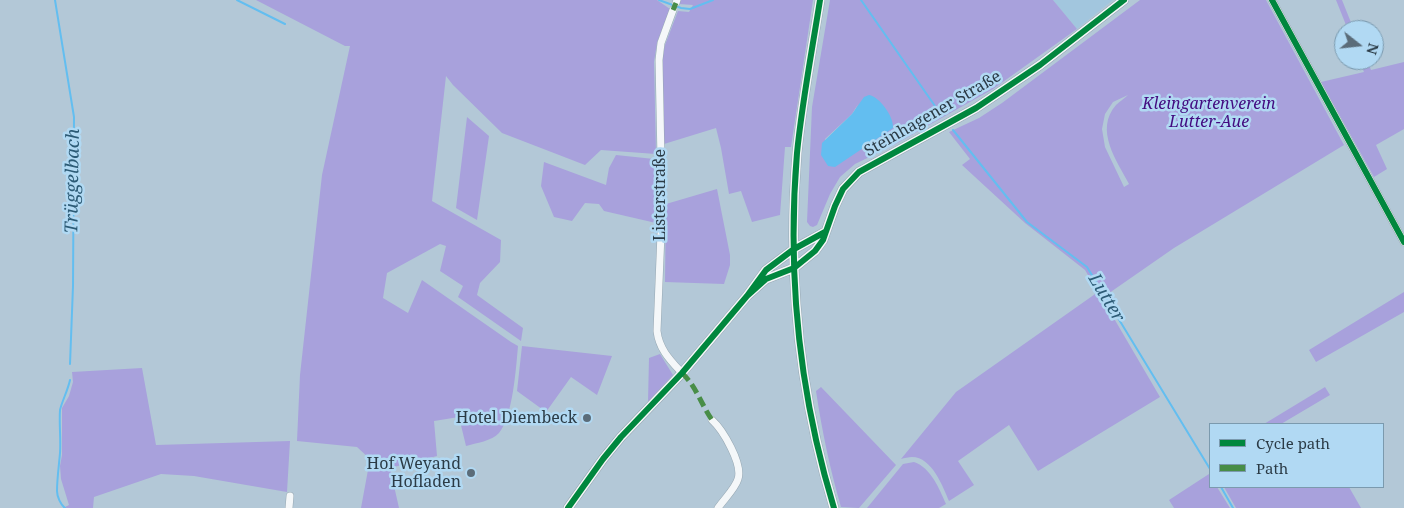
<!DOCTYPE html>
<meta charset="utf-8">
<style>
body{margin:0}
#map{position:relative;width:1404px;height:508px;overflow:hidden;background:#b3c8d7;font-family:"Noto Serif",serif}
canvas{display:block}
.legend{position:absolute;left:1209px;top:423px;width:175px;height:65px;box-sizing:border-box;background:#b1d9f3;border:1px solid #7b9aae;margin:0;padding:6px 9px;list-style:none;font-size:15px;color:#2b3b46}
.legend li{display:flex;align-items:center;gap:10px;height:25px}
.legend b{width:25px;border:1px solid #7b9aae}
.north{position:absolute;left:1334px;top:20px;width:50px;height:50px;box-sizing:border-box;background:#b1d9f3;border:1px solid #7b9aae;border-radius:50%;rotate:106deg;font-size:14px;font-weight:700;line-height:20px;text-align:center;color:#2b3b46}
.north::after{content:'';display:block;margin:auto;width:18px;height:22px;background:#5b6c79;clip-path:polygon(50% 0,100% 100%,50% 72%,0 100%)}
</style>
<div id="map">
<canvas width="1404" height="508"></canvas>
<ul class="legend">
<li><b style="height:6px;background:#00873e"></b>Cycle path</li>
<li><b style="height:6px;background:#488d47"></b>Path</li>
</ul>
<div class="north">N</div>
</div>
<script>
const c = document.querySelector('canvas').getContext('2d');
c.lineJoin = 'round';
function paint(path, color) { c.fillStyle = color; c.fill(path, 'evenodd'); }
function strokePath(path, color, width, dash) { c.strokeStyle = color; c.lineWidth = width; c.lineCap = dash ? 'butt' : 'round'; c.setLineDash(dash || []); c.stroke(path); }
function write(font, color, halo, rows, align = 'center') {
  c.font = font + ' "Noto Serif",serif'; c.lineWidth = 5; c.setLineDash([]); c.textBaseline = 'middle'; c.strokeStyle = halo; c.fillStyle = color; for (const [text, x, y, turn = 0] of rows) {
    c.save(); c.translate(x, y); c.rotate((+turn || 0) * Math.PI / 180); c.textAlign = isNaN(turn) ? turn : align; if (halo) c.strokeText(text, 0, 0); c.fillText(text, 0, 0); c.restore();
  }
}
const built = new Path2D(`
 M1053 0H1113L1077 29Z`);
const green = new Path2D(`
 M256 0H657L670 9 657 43 654 62 656 154 601 150 585 165 502 133 453 85 446 76 432 201 501 240 500 262 480 283 477 295 523 328 521 341 458 297 463 286 440 271 446 246 440 244 387 273 383 298 408 313 422 280 511 342 518 346C516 368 513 416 499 433 492 441 476 443 466 446L459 417 434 421 437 456 390 468 399 508H361L370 459 357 447 297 441 300 375 322 175 350 46H345Z
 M680 0H813L791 147H785L780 215 752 222 741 191 729 194 721 148 716 128 664 144 662 60 665 45 678 11 689 12 693 5 679 4Z
 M830 0H1053L1077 29 993 89 892 146 855 164 840 177 830 194 817 225 813 227 810 226 807 222 812 107ZM858 104 828 166 825 139 852 114Z
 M1140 0H1266L1344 145 1174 248 1102 298 1160 397 1038 471 1009 425 958 461 974 485 949 501C943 487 932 457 912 457 909 457 904 458 901 459L956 392 1098 292 1085 270 1025 223 962 165 970 159 949 132 979 118 1002 103ZM1128 95C1125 98 1120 101 1116 105 1094 130 1117 161 1129 184L1124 187 1105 147 1102 129 1105 114 1113 102Z
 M1336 0H1342L1354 30H1348Z
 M1359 60H1367L1371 70 1404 62V129L1376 145 1387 169 1374 177 1321 82 1364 72Z
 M467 117 489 136 477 220 456 208Z
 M616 155 654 159 656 223 604 211 599 204 585 203 572 221 554 217 541 186 544 162 606 185 609 168Z
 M717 189 730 255V265L724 284 665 282 666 204Z
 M1404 292V312L1316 362 1309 350Z
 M522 346 612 356 597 395 571 377 546 412 517 391Z
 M660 354 673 375 648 402 649 358Z
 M142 368 156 445 290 441 287 492 194 476 161 474 94 497 93 508H63L69 505 61 479 60 466 62 455V408L69 396 73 382 72 372Z
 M821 387 896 465 859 508 841 507C830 469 822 431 816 391Z
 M1325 387 1330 395 1281 424H1264Z
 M914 462C931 468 939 488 946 504L939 508H867L903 464Z
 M1209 474 1210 487H1217L1230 508H1174L1169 500Z
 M1224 487H1349L1361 508H1236Z`);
const water = new Path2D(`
 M869 95C880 97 894 117 893 128L835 167 828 166 821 155 822 143 852 114 864 97Z`);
const stream = new Path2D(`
 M55 0 74 117 73 286 70 364
 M237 0 285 24
 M659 0 681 8 690 9 713 0
 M861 0 942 116
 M953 130 1027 222 1087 267 1210 469
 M1221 487 1233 508
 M65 508C61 505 57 497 57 491 57 479 59 465 60 453 61 438 59 424 60 410 62 401 68 390 70 380`);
const minor = new Path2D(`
 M1272 0 1404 242
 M676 3 677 0
 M673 10 661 43 659 60 662 209 657 331C659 349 670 360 682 373
 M712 420C723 430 743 464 738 479 735 489 724 499 718 508
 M289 508 290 496`);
const major = new Path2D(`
 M820 0C812 51 802 102 797 153 787 273 799 393 834 508
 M747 296 766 279 794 268 815 251 823 240 835 206 843 189 859 172 976 108 1040 65 1124 0
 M568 508 603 459 621 437 682 373 747 296 766 270 794 249 825 232`);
const quiet = new Path2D(`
 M673 10 676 3
 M682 373C696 386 701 404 712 420`);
const cycleway = new Path2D(`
 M820 0C812 51 802 102 797 153 787 273 799 393 834 508
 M1272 0 1404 242
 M747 296 766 279 794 268 815 251 823 240 835 206 843 189 859 172 976 108 1040 65 1124 0
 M568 508 603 459 621 437 682 373 747 296 766 270 794 249 825 232`);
const markers = [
 [587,418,5,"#5b6c79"],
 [471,473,5,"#5b6c79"]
];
const parkNames = [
 ["Kleingartenverein",1209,104],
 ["Lutter-Aue",1209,122]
];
const streetNames = [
 ["Steinhagener Straße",933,114,-30],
 ["Listerstraße",660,195,-90]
];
const poiNames = [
 ["Hotel Diembeck",577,418],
 ["Hof Weyand",461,464],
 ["Hofladen",461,482]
];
const waterNames = [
 ["Trüggelbach",73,181,-89],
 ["Lutter",1106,298,59]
];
paint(built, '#a2c6de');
paint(green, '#a8a1dc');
paint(water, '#63bef0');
strokePath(stream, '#63bef0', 2);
strokePath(minor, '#96a7b2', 8);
strokePath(major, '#96a7b2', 10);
strokePath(minor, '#f4f7f9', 7);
strokePath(major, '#f4f7f9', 9);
strokePath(quiet, '#488d47', 5, [10, 5]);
strokePath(cycleway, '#00873e', 6);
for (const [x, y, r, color] of markers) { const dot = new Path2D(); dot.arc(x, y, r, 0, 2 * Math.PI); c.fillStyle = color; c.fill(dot); strokePath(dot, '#b1d9f3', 2); }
write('italic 16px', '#430b80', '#b1d9f3', parkNames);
write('16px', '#2b3b46', '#b1d9f3', streetNames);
write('16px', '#2b3b46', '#b1d9f3', poiNames, 'right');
write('italic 18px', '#2c5b76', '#b1d9f3', waterNames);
</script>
